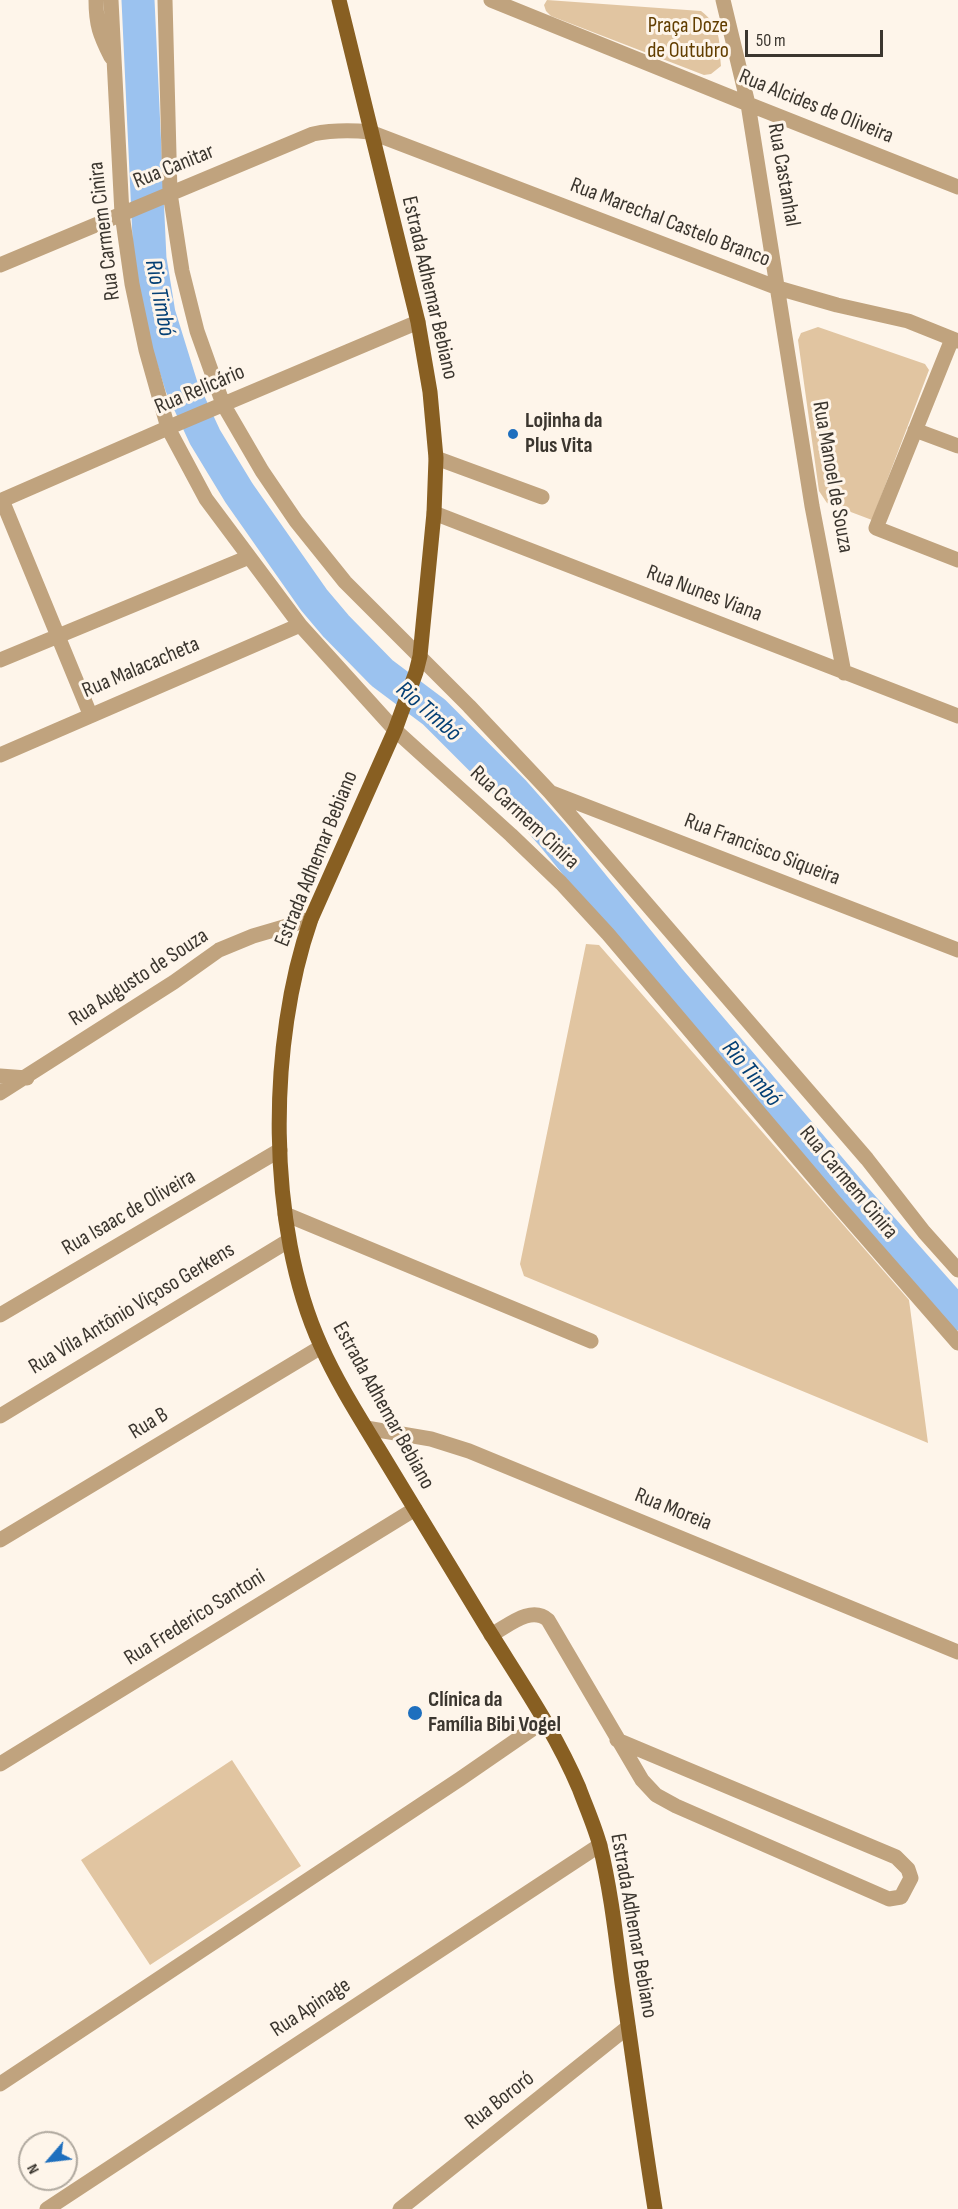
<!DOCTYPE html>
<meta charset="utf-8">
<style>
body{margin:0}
#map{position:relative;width:958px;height:2209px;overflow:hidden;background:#fef5ea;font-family:"Sofia Sans Condensed",sans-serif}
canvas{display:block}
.north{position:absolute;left:18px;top:2131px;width:60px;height:60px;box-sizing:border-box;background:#fef5ea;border:2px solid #b0a99f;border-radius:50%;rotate:242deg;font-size:16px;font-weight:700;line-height:24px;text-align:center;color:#3b362f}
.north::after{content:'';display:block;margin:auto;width:21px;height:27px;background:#1e6fbe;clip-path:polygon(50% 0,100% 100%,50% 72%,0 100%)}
.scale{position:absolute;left:745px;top:30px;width:138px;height:27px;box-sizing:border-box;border:3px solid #3b362f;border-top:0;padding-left:8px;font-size:18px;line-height:21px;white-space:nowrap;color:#3b362f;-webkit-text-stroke:4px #fef5ea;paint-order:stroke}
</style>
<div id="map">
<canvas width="958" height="2209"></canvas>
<div class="north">N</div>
<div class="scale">50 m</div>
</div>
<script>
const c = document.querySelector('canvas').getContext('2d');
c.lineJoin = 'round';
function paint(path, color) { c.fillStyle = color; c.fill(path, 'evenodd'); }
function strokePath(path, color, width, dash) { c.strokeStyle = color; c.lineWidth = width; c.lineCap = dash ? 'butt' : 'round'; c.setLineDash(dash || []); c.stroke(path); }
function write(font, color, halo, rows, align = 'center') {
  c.font = font + ' "Sofia Sans Condensed",sans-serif'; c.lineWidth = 6; c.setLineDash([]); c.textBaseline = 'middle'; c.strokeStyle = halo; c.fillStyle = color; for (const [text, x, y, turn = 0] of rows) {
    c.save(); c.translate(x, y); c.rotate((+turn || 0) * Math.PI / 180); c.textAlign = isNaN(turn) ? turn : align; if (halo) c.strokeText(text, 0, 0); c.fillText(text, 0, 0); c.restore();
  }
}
const green = new Path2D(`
 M547 0 701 11C722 27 719 42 721 66L711 74 704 75 551 16 546 11 544 5Z
 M818 327 925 364 929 370 872 520 827 503 819 491 798 340 801 333Z
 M586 944 599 945 909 1300 928 1443 524 1276 520 1264Z
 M232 1760 301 1866 150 1965 81 1860Z`);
const river = new Path2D(`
 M138 0 150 259 159 314 181 385 205 437 239 493 314 600 336 626 382 673 434 712 514 792 553 836 669 979 855 1198 958 1314`);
const minor = new Path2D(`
 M96 0C96 25 100 35 111 57
 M111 0 122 214 132 284 146 350 168 428 206 499 300 625 395 730 511 835 561 883 608 934 834 1201 958 1343
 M165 0 170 193 182 271 197 331 223 404 262 471 296 521 345 582 469 706 550 792 867 1159 924 1232 958 1270
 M491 0 748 104 958 187
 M723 0 748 104 812 506 844 673
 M0 265 313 134C333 130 350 130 370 132L778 288 837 305 908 321 958 341
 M952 339 876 528 958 560
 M915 430 958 446
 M436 458 542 497
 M2 500 90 714
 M0 501 179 423 418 322
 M434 513 958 716
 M0 660 249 557
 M0 755 300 625
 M552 793 958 950
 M0 1076 27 1078
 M0 1093 174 982 219 950 253 936 311 919
 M285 1214 591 1341
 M0 1315 280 1150
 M0 1416 288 1241
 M366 1428 431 1439 469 1451 958 1652
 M0 1540 321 1347
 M491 1635C508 1626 531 1605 548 1620L642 1780 656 1795 676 1806 889 1899 901 1897 911 1878 908 1869 896 1857 617 1740
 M0 1764 415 1509
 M0 2084 460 1779 544 1721
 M47 2209 600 1845
 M400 2209 628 2027`);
const major = new Path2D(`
 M339 0 418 322 430 392 436 458 434 513 420 656 416 672 395 730 311 919C268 1042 266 1226 321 1346 337 1382 358 1415 378 1448 414 1508 450 1567 486 1626 518 1678 555 1731 579 1788 586 1807 595 1827 600 1846 611 1891 616 1938 622 1983 633 2058 643 2134 655 2209`);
const markers = [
 [513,434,6,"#1e6fbe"],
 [415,1713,8,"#1e6fbe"]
];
const parkNames = [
 ["Praça Doze",688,26],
 ["de Outubro",688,51]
];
const streetNames = [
 ["Rua Alcides de Oliveira",816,107,22],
 ["Rua Canitar",174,167,-22],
 ["Rua Castanhal",783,175,80],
 ["Rua Marechal Castelo Branco",670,223,21],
 ["Rua Carmem Cinira",105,231,-97],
 ["Estrada Adhemar Bebiano",429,288,77],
 ["Rua Relicário",200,390,-23],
 ["Rua Manoel de Souza",832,477,80],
 ["Rua Nunes Viana",704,594,21],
 ["Rua Malacacheta",141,668,-23],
 ["Rua Carmem Cinira",524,818,43],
 ["Rua Francisco Siqueira",762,850,21],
 ["Estrada Adhemar Bebiano",317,859,-68],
 ["Rua Augusto de Souza",139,978,-33],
 ["Rua Carmem Cinira",848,1183,50],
 ["Rua Isaac de Oliveira",129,1213,-30],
 ["Rua Vila Antônio Viçoso Gerkens",132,1309,-31],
 ["Estrada Adhemar Bebiano",383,1406,61],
 ["Rua B",149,1424,-31],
 ["Rua Moreia",673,1510,22],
 ["Rua Frederico Santoni",195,1618,-32],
 ["Estrada Adhemar Bebiano",633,1926,80],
 ["Rua Apinage",311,2008,-33],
 ["Rua Bororó",500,2101,-38]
];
const poiNames = [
 ["Lojinha da",525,421],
 ["Plus Vita",525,446],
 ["Clínica da",428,1700],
 ["Família Bibi Vogel",428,1725]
];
const waterNames = [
 ["Rio Timbó",159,298,79],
 ["Rio Timbó",428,712,41],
 ["Rio Timbó",751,1074,50]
];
paint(green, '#e1c5a1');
strokePath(river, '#9bc2ef', 33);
strokePath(minor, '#c0a37e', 15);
strokePath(major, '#885f22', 15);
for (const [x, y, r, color] of markers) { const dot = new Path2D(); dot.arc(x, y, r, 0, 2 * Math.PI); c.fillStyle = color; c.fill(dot); strokePath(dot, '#fef5ea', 2); }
write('22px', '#623e00', '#fef5ea', parkNames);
write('22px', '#3b362f', '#fef5ea', streetNames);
write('bold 22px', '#3b362f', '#fef5ea', poiNames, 'left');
write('italic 24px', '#054075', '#fef5ea', waterNames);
</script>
